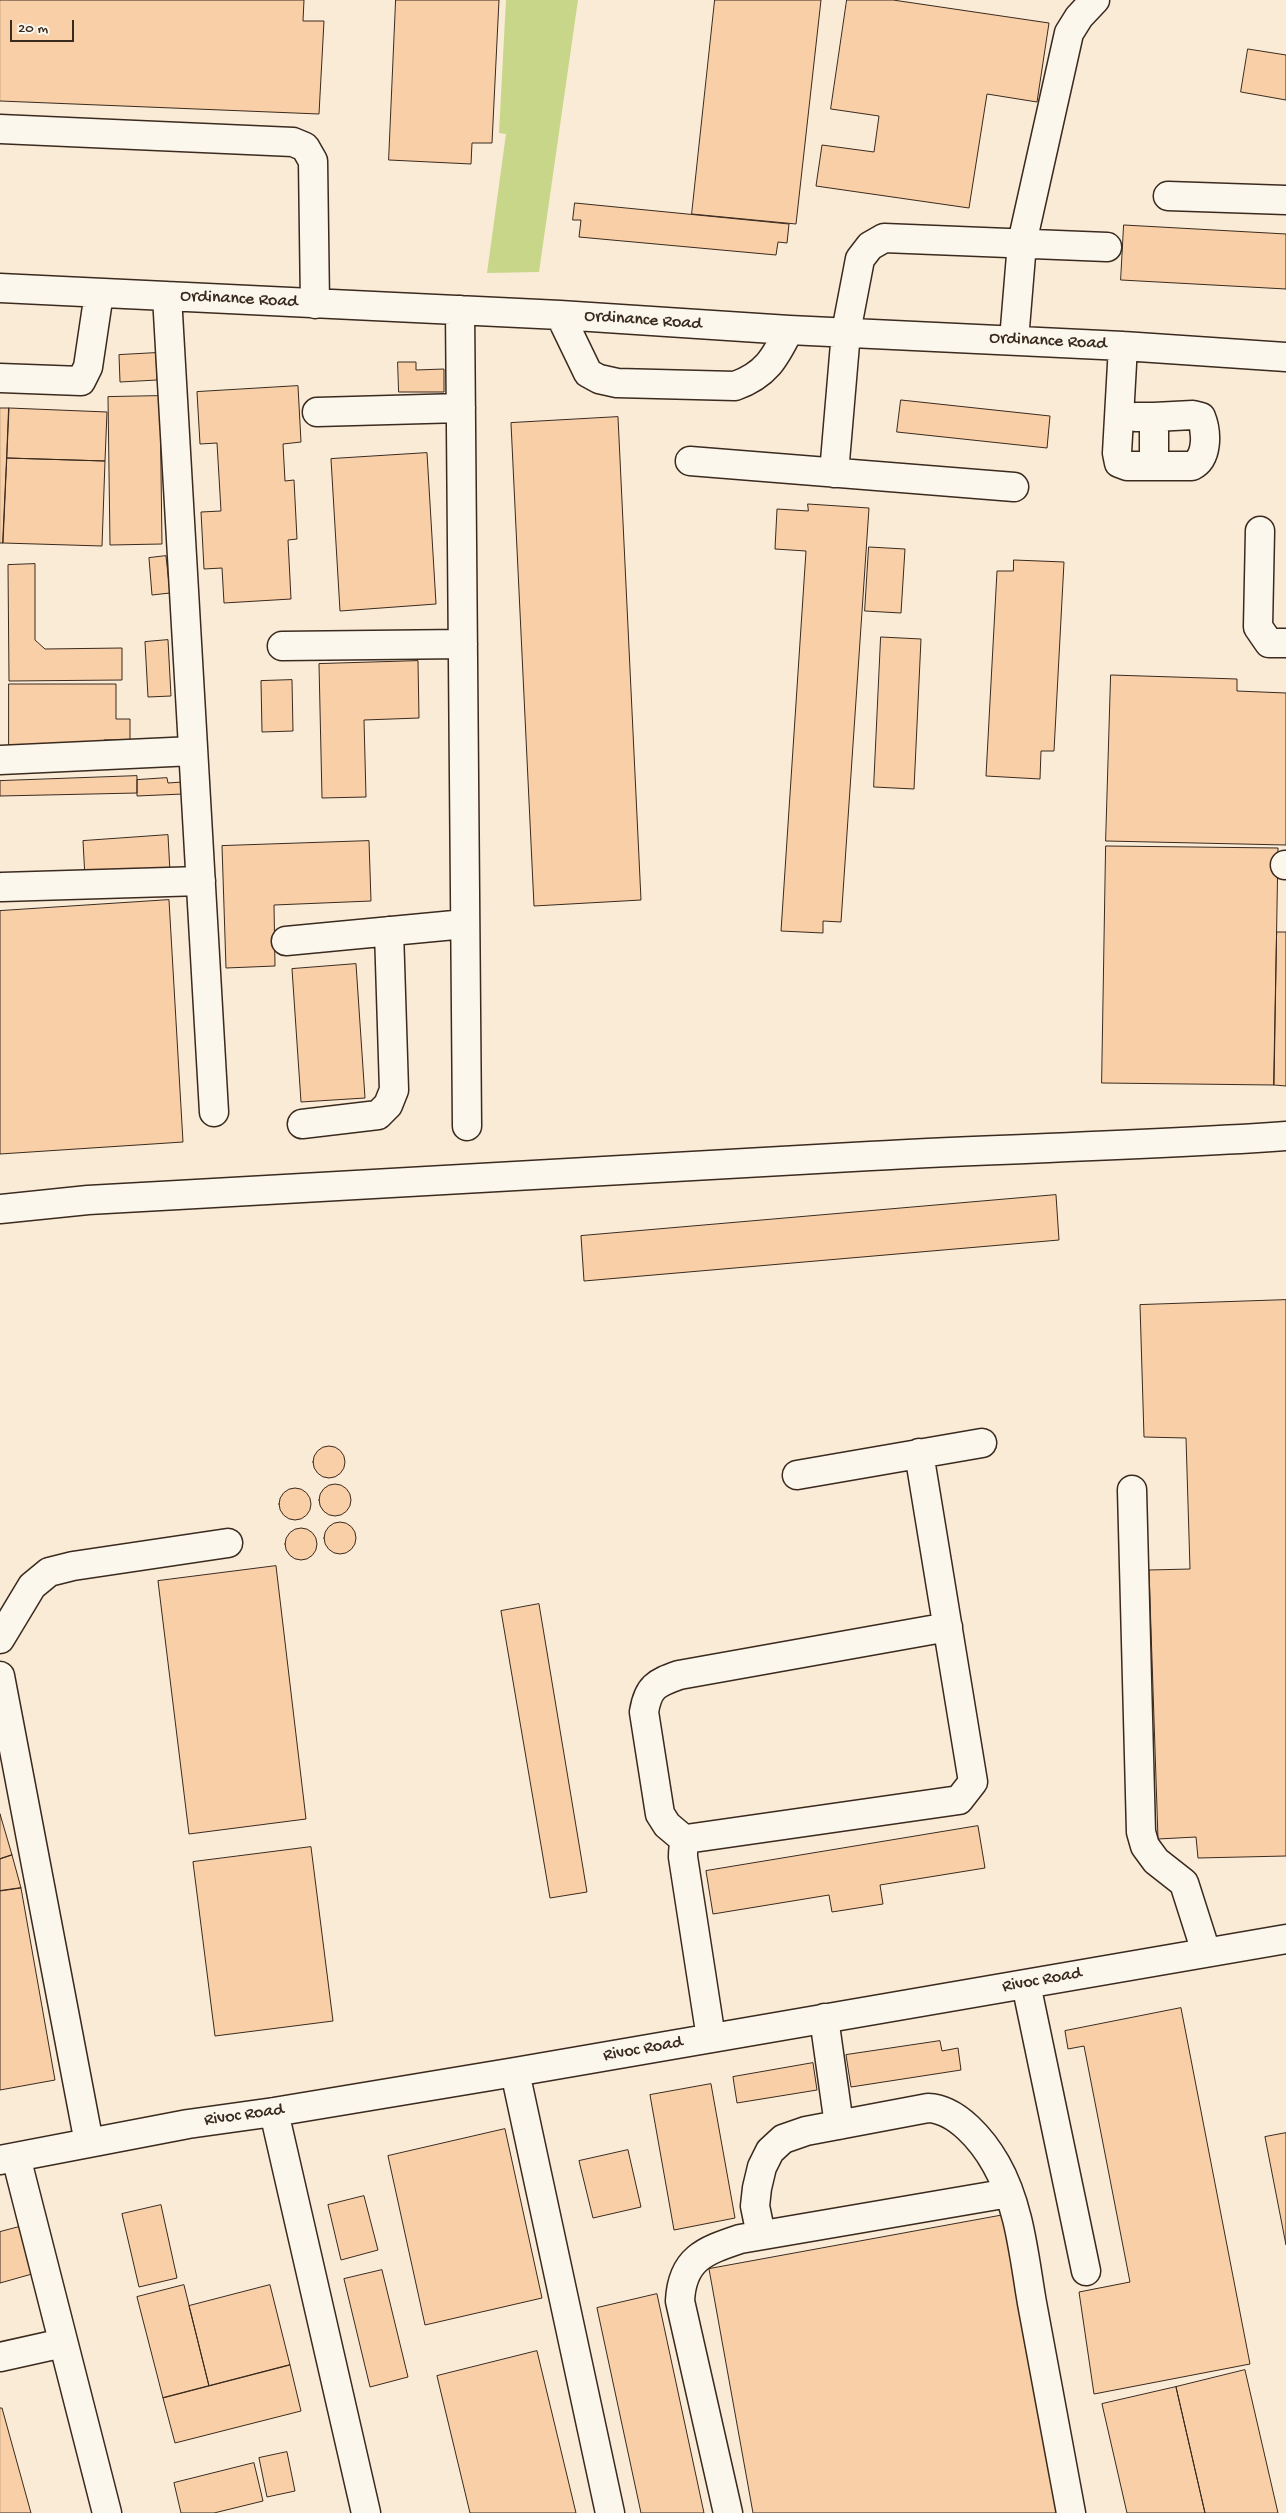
<!DOCTYPE html>
<style>
body{margin:0}
#map{position:relative;width:1286px;height:2513px;overflow:hidden;background:#fbf7ec;font-family:"Gochi Hand",sans-serif}
canvas{display:block}
.scale{position:absolute;left:10px;top:20px;width:64px;height:22px;box-sizing:border-box;border:2px solid #3b2a1e;border-top:0;padding-left:6px;font-size:15px;line-height:18px;white-space:nowrap;color:#3b2a1e;-webkit-text-stroke:4px #fbf7ec;paint-order:stroke}
</style>
<div id="map">
<canvas width="1286" height="2513"></canvas>
<div class="scale">20 m</div>
</div>
<script>
const c = document.querySelector('canvas').getContext('2d');
c.lineJoin = 'round';
function paint(path, color) { c.fillStyle = color; c.fill(path, 'evenodd'); }
function strokePath(path, color, width, dash) { c.strokeStyle = color; c.lineWidth = width; c.lineCap = dash ? 'butt' : 'round'; c.setLineDash(dash || []); c.stroke(path); }
function write(font, color, halo, rows, align = 'center') {
  c.font = font + ' "Gochi Hand",sans-serif'; c.lineWidth = 4.5; c.setLineDash([]); c.textBaseline = 'middle'; c.strokeStyle = halo; c.fillStyle = color; for (const [text, x, y, turn = 0] of rows) {
    c.save(); c.translate(x, y); c.rotate((+turn || 0) * Math.PI / 180); c.textAlign = isNaN(turn) ? turn : align; if (halo) c.strokeText(text, 0, 0); c.fillText(text, 0, 0); c.restore();
  }
}
const built = new Path2D(`
 M0 0H1286V2513H0Z`);
const green = new Path2D(`
 M506 0H578L539 272 487 273 506 134 499 133Z`);
const building = new Path2D(`
 M0 0H304L303 21H324L319 114 0 101Z
 M396 0H499L492 143H472L471 164 389 160Z
 M715 0H821L796 224 692 214Z
 M847 0H893L1049 23 1037 102 987 94 969 208 816 186 822 145 874 152 879 116 831 109Z
 M1248 49 1286 55V100L1241 92Z
 M575 203 789 224 787 243 778 242 776 255 579 237 581 220H573Z
 M1124 225 1286 234V289L1121 280Z
 M156 353 157 380 120 382 119 355Z
 M398 362H416V370L444 369V392H399Z
 M298 386 301 442 283 444 285 481 294 480 297 539 288 540 291 599 224 603 222 568 204 569 201 512 221 511 217 443 200 444 197 392Z
 M160 396 162 544 110 545 108 397Z
 M901 400 1050 416 1047 448 897 432Z
 M0 408H9L3 543H0Z
 M9 408 107 412 105 461 7 458Z
 M618 417 641 900 534 906 511 423Z
 M427 453 436 604 340 611 331 459Z
 M7 458 105 461 102 546 3 543Z
 M808 504 869 508 841 922 823 921V933L781 931 806 551 775 549 777 509 808 511Z
 M869 547 905 549 901 613 865 611Z
 M166 556 170 593 152 595 149 558Z
 M1014 560 1064 562 1054 751H1041L1040 779 986 776 997 571H1013Z
 M35 564V640L45 649 122 648V680L9 681 8 565Z
 M881 637 921 639 914 789 874 787Z
 M168 640 171 696 148 697 145 642Z
 M418 661 419 718 364 720 366 797 322 798 319 664Z
 M1111 675 1237 679V691L1286 693V845L1106 841Z
 M292 680 293 731 262 732 261 681Z
 M9 684H116V719H130V740H104V749L9 750Z
 M137 776V793L0 796V781Z
 M167 778 168 783 182 782 183 794 137 796V780Z
 M168 835 170 872 85 878 83 841Z
 M369 841 371 901 274 905 275 966 226 968 222 846Z
 M1106 846 1278 848 1274 1085 1102 1083Z
 M169 900 183 1142 0 1154V911Z
 M1277 932H1286V1086L1274 1085Z
 M356 964 365 1098 301 1102 292 969Z
 M1056 1195 1059 1240 584 1281 581 1236Z
 M1286 1300V1856L1198 1858 1196 1837 1158 1839 1149 1570 1190 1569 1186 1438 1144 1437 1140 1305Z
 M313 1462a16 16 0 1 1 32 0a16 16 0 1 1-32 0Z
 M319 1500a16 16 0 1 1 32 0a16 16 0 1 1-32 0Z
 M279 1504a16 16 0 1 1 32 0a16 16 0 1 1-32 0Z
 M324 1538a16 16 0 1 1 32 0a16 16 0 1 1-32 0Z
 M285 1544a16 16 0 1 1 32 0a16 16 0 1 1-32 0Z
 M276 1566 306 1819 189 1834 158 1581Z
 M539 1604 587 1892 550 1898 501 1611Z
 M0 1814 12 1855 0 1859Z
 M978 1826 985 1868 880 1885 883 1904 832 1912 829 1895 713 1914 706 1871Z
 M311 1847 333 2021 215 2036 193 1862Z
 M12 1855 21 1888 0 1891V1859Z
 M21 1888 55 2080 0 2090V1891Z
 M1181 2008 1250 2364 1094 2394 1079 2292 1130 2282 1084 2046 1068 2049 1065 2031Z
 M940 2041 942 2051 958 2048 961 2070 851 2087 846 2055Z
 M813 2063 817 2090 737 2103 733 2077Z
 M711 2084 735 2218 674 2230 650 2095Z
 M505 2129 542 2298 425 2325 388 2156Z
 M1286 2133V2245L1265 2137Z
 M628 2150 641 2207 593 2218 579 2161Z
 M364 2196 378 2250 341 2260 328 2205Z
 M161 2205 177 2278 139 2287 122 2214Z
 M1004 2215 1058 2513H753L709 2269Z
 M19 2227 32 2274 0 2283V2232Z
 M382 2270 408 2377 370 2387 344 2279Z
 M184 2285 209 2386 163 2398 137 2297Z
 M270 2285 290 2365 209 2386 189 2306Z
 M657 2294 704 2513H641L597 2308Z
 M537 2351 576 2513H470L437 2376Z
 M290 2365 301 2411 175 2443 163 2398Z
 M1245 2370 1278 2513H1205L1176 2387Z
 M1176 2387 1205 2513H1127L1102 2404Z
 M0 2408H2L31 2513H0Z
 M287 2452 295 2491 267 2497 259 2458Z
 M254 2463 263 2501 214 2513H181L174 2483Z`);
const minor = new Path2D(`
 M0 129 293 142 305 147 313 161 315 304
 M1168 196 1286 200
 M0 288 560 315 789 330 1123 346 1286 357
 M167 296 214 1112
 M460 310 467 1126
 M560 315 588 373 599 379 617 383 735 386C766 375 775 358 789 330
 M1014 340 1022 243 1069 33 1079 17 1095 0
 M1123 346 1117 453 1119 463 1127 466H1192C1208 458 1207 432 1201 417L1193 415 1154 417
 M0 378 81 381 88 367 99 293
 M317 412 461 408
 M1136 417H1154V466
 M690 461 1014 487
 M834 473 846 332 860 259 870 246 884 238 1107 247
 M1260 531 1258 627 1269 643H1286
 M282 646 463 644
 M0 760 193 751
 M1285 865H1286
 M2 887 201 881
 M286 941 465 924
 M302 1124 378 1115 388 1105 394 1090 389 931
 M0 1209 88 1200C349 1186 610 1169 870 1156 1009 1148 1148 1146 1286 1136
 M797 1475 982 1443
 M1132 1490 1141 1832 1145 1846 1156 1861 1184 1883 1206 1952
 M0 1639 32 1586 49 1572 73 1566 228 1543
 M0 1676 89 2143
 M686 1841 667 1825 660 1814 644 1712C648 1687 656 1683 679 1675L948 1627
 M1026 1984 1086 2271
 M824 2018 839 2125
 M711 2038 683 1857C683 1847 683 1842 693 1838L959 1800 973 1782 919 1453
 M515 2072 610 2513
 M274 2112 366 2513
 M16 2157 107 2513
 M0 2160 188 2124 274 2112 515 2072 1286 1939
 M761 2235 755 2206 757 2188 762 2167 770 2151 783 2139 806 2131 928 2108C957 2109 983 2141 996 2164 1020 2206 1024 2257 1032 2303 1045 2373 1058 2443 1071 2513
 M0 2357 63 2343
 M728 2513 680 2301C682 2259 704 2251 740 2239L1009 2193`);
const streetNames = [
 ["Ordinance Road",239,300,3],
 ["Ordinance Road",643,321,4],
 ["Ordinance Road",1048,342,3],
 ["Rivoc Road",1042,1981,-10],
 ["Rivoc Road",643,2050,-10],
 ["Rivoc Road",244,2116,-8]
];
paint(built, '#faebd7');
paint(green, '#c7d689');
paint(building, '#f8cfa7');
strokePath(building, '#3b2a1e', 1);
strokePath(minor, '#3b2a1e', 31);
strokePath(minor, '#fbf7ec', 28);
write('18px', '#3b2a1e', '#fbf7ec', streetNames);
</script>
